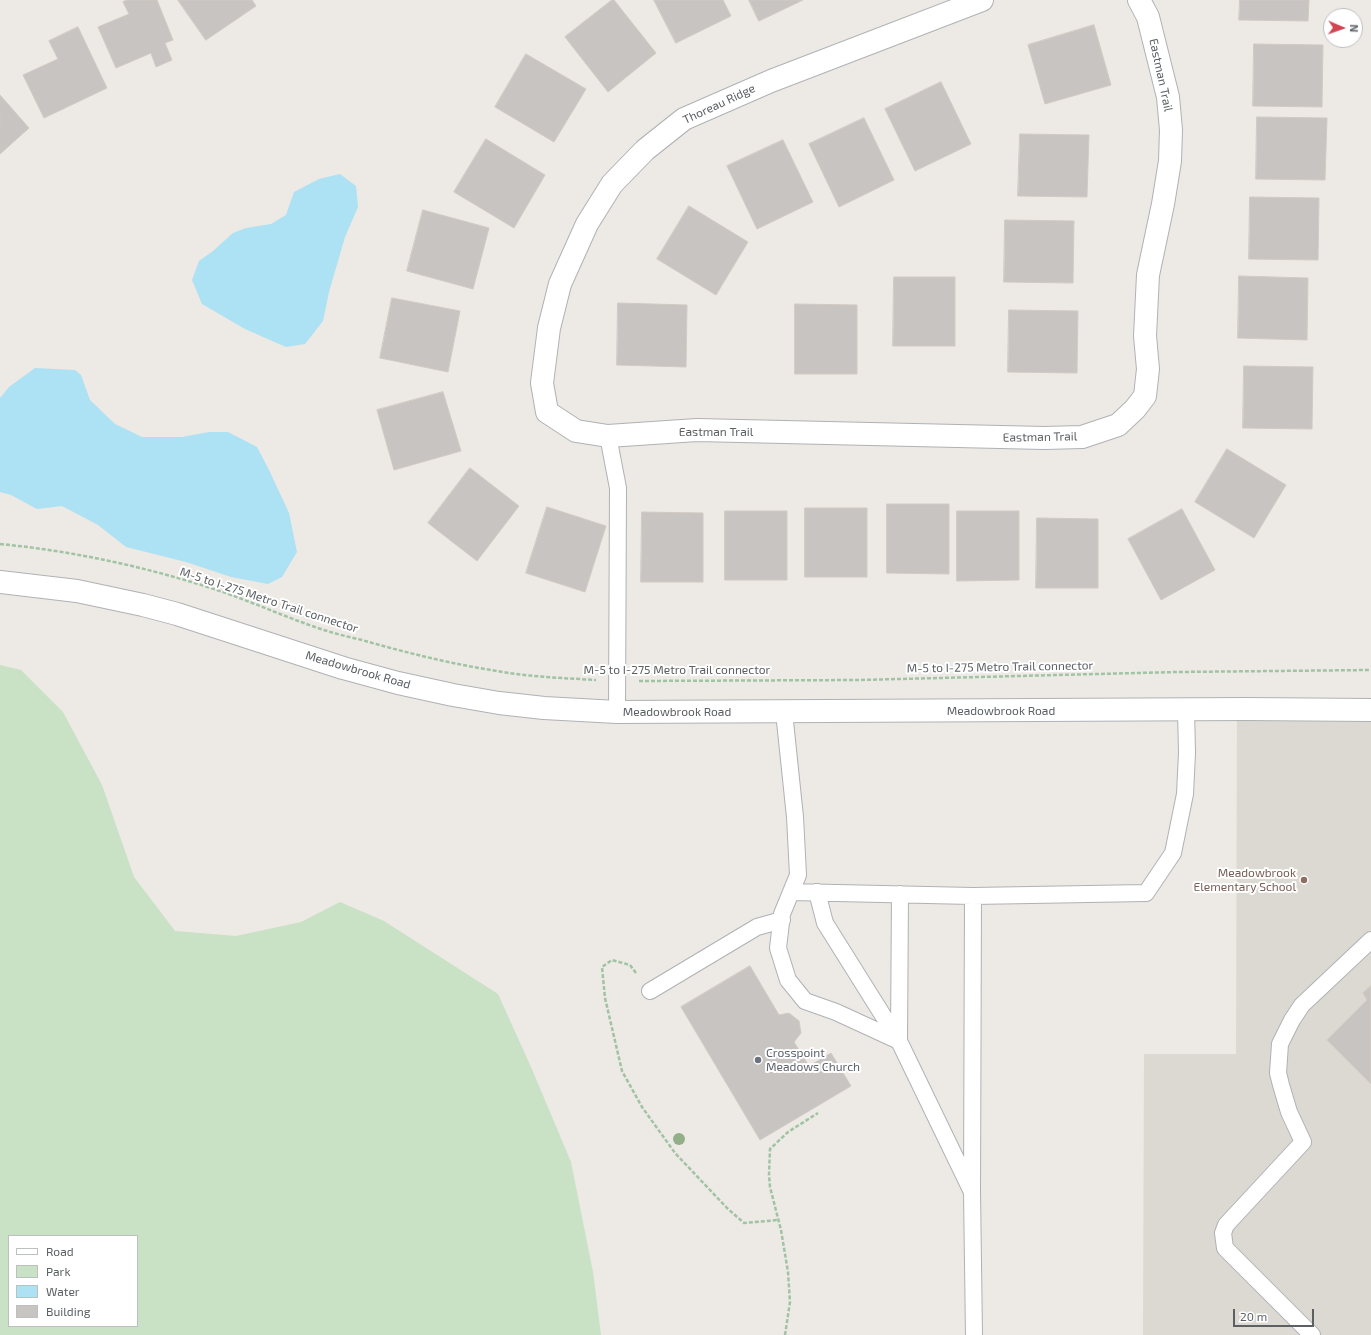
<!DOCTYPE html>
<style>
body{margin:0}
#map{position:relative;width:1371px;height:1335px;overflow:hidden;background:#ede9e4;font-family:"Exo 2",sans-serif}
canvas{display:block}
.legend{position:absolute;left:8px;top:1235px;width:130px;height:92px;box-sizing:border-box;background:#fff;border:1px solid #bebfc1;margin:0;padding:5px 7px;list-style:none;font-size:12px;color:#5c6063}
.legend li{display:flex;align-items:center;gap:8px;height:20px}
.legend b{width:20px;border:1px solid #bebfc1}
.north{position:absolute;left:1323px;top:8px;width:40px;height:40px;box-sizing:border-box;background:#fff;border:1px solid #bebfc1;border-radius:50%;rotate:92deg;font-size:11px;font-weight:700;line-height:16px;text-align:center;color:#5c6063}
.north::after{content:'';display:block;margin:auto;width:14px;height:18px;background:#d34450;clip-path:polygon(50% 0,100% 100%,50% 72%,0 100%)}
.scale{position:absolute;left:1233px;top:1309px;width:81px;height:18px;box-sizing:border-box;border:2px solid #5c6063;border-top:0;padding-left:5px;font-size:12px;line-height:14px;white-space:nowrap;color:#5c6063;-webkit-text-stroke:3px #fff;paint-order:stroke}
</style>
<div id="map">
<canvas width="1371" height="1335"></canvas>
<ul class="legend">
<li><b style="height:5px;background:#fff"></b>Road</li>
<li><b style="height:11px;background:#c9e1c4"></b>Park</li>
<li><b style="height:11px;background:#ade1f4"></b>Water</li>
<li><b style="height:11px;background:#c8c4c1"></b>Building</li>
</ul>
<div class="north">N</div>
<div class="scale">20 m</div>
</div>
<script>
const c = document.querySelector('canvas').getContext('2d');
c.lineJoin = 'round';
function paint(path, color) { c.fillStyle = color; c.fill(path, 'evenodd'); }
function strokePath(path, color, width, dash) { c.strokeStyle = color; c.lineWidth = width; c.lineCap = dash ? 'butt' : 'round'; c.setLineDash(dash || []); c.stroke(path); }
function write(font, color, halo, rows, align = 'center') {
  c.font = font + ' "Exo 2",sans-serif'; c.lineWidth = 4; c.setLineDash([]); c.textBaseline = 'middle'; c.strokeStyle = halo; c.fillStyle = color; for (const [text, x, y, turn = 0] of rows) {
    c.save(); c.translate(x, y); c.rotate((+turn || 0) * Math.PI / 180); c.textAlign = isNaN(turn) ? turn : align; if (halo) c.strokeText(text, 0, 0); c.fillText(text, 0, 0); c.restore();
  }
}
const education = new Path2D(`
 M1237 706H1371V1335H1143L1144 1054H1236Z`);
const green = new Path2D(`
 M0 665 21 670 63 712 102 785 134 877 175 931 236 936 301 922 340 902 384 921 498 994 531 1067 571 1162 593 1272 601 1335H0ZM9 1236H137V1326H9Z`);
const water = new Path2D(`
 M340 174 356 186 358 207 345 237 329 292 323 321 305 344 286 347 245 329 202 304 192 280 199 261 213 251 233 233 246 228 271 224 286 215 294 192 319 179Z
 M35 368 75 370 81 375 90 400 115 424 142 437H182L209 432H228L257 447 269 470 289 513 297 552 282 577 268 584 231 577 186 562 126 547 98 525 62 506 37 509 11 495 0 492V398L9 387Z`);
const building = new Path2D(`
 M127 0H157L173 40 165 43 172 60 156 67 151 53 116 68 98 27 129 14 123 2Z
 M178 0H252L256 6 206 40Z
 M612 0H614L656 53 608 92 565 37Z
 M654 0H723L731 16 676 43Z
 M749 0H803L759 21Z
 M1240 0H1309L1308 21 1239 20Z
 M1094 25 1111 85 1045 104 1028 45Z
 M78 27 107 88 44 118 23 75 58 59 49 41Z
 M1254 44 1323 45 1322 107 1253 106Z
 M526 54 586 89 554 142 495 107Z
 M941 82 971 144 915 171 885 109Z
 M0 95 29 128 0 154Z
 M1257 117 1327 118 1325 180 1256 179Z
 M864 118 894 180 839 207 809 144Z
 M1020 134 1089 135 1087 197 1018 196Z
 M486 139 545 175 514 228 454 192Z
 M783 140 813 202 757 229 727 166Z
 M1250 197 1319 198 1318 260 1249 259Z
 M689 206 748 242 716 295 657 259Z
 M423 210 489 228 473 289 407 271Z
 M1005 220 1074 221 1073 283 1004 282Z
 M1239 276 1308 278 1307 340 1238 338Z
 M894 277H955V346H893Z
 M392 298 460 311 448 372 380 358Z
 M618 303 687 305 686 367 617 365Z
 M795 304 857 305V374H795Z
 M1009 310 1078 311 1077 373 1008 372Z
 M1244 366 1313 367 1312 429 1243 428Z
 M443 392 461 451 394 470 377 410Z
 M1227 449 1286 485 1254 538 1195 502Z
 M470 468 519 506 477 561 428 523Z
 M887 504H949V574L887 573Z
 M547 507 606 526 585 592 526 573Z
 M805 508H867V577H805Z
 M1182 509 1215 570 1161 600 1128 539Z
 M725 511H787V580H725Z
 M957 511H1019V580L957 581Z
 M642 512 703 513V582H641Z
 M1037 518 1098 519V588H1036Z
 M750 966 779 1015 789 1013 799 1021 801 1033 794 1042 809 1066 831 1053 851 1086 760 1140 681 1007Z
 M1371 986V1084L1327 1040 1367 1000 1363 993Z`);
const path = new Path2D(`
 M0 544C73 551 147 567 217 590 253 602 287 618 324 630 336 634 349 637 362 640 407 653 452 664 497 671 530 677 563 678 596 680
 M639 681 859 680 1177 672 1371 670
 M636 973 630 965 612 960 602 967 605 998 622 1071 642 1107 675 1153 727 1208 744 1223 778 1220
 M785 1335 790 1302 788 1272 781 1230 770 1187 769 1175 770 1149 788 1132 818 1113`);
const service = new Path2D(`
 M608 436 618 488 617 712
 M784 712 795 817 798 875 782 914 778 948 788 980 805 1001 836 1012 899 1041 972 1192 973 896
 M791 892 973 896 1146 893 1173 853 1185 794 1187 753 1186 710
 M817 892 825 923 899 1041
 M650 991 757 927 782 920
 M899 1041 900 894
 M972 1192 974 1335
 M1312 1335 1225 1248 1223 1233 1226 1225 1303 1142 1289 1112 1281 1085 1278 1073 1280 1044 1292 1020 1302 1005 1371 940`);
const minor = new Path2D(`
 M982 0 771 81 684 119 645 150 612 184 587 224 560 284 549 328 542 383 547 412 576 431 608 436 697 430 1044 438 1082 437 1118 425 1135 409 1145 396 1148 369 1145 336 1148 275 1163 204 1170 161 1171 130 1168 97 1148 17 1139 0`);
const tertiary = new Path2D(`
 M0 582 77 591 143 605 177 614 343 668 398 683 453 695 499 703 544 708 617 712 1247 709 1371 710`);
const trees = [
 [679,1139]
];
const markers = [
 [1304,880,4,"#8d6e63"],
 [758,1060,4,"#6b7280"]
];
const streetNames = [
 ["Eastman Trail",1161,75,78],
 ["Thoreau Ridge",719,104,-25],
 ["Eastman Trail",716,432],
 ["Eastman Trail",1040,437,-1],
 ["M-5 to I-275 Metro Trail connector",269,600,18],
 ["M-5 to I-275 Metro Trail connector",1000,667,-1],
 ["Meadowbrook Road",358,670,16],
 ["M-5 to I-275 Metro Trail connector",677,670],
 ["Meadowbrook Road",1001,711],
 ["Meadowbrook Road",677,712]
];
const educationNames = [
 ["Meadowbrook",1296,873],
 ["Elementary School",1296,887]
];
const worshipNames = [
 ["Crosspoint",766,1053],
 ["Meadows Church",766,1067]
];
paint(education, '#dcd9d3');
paint(green, '#c9e1c4');
paint(water, '#ade1f4');
paint(building, '#c8c4c1');
strokePath(building, '#d1cac3', 1);
strokePath(service, '#afb2b5', 18);
strokePath(minor, '#afb2b5', 24);
strokePath(tertiary, '#afb2b5', 24);
strokePath(path, '#a0c3a4', 2.5, [4, 2]);
strokePath(service, '#fff', 16);
strokePath(minor, '#fff', 22);
strokePath(tertiary, '#fff', 22);
c.fillStyle = '#92af89';
for (const [x, y] of trees) { c.beginPath(); c.arc(x, y, 6, 0, 2 * Math.PI); c.fill(); }
for (const [x, y, r, color] of markers) { const dot = new Path2D(); dot.arc(x, y, r, 0, 2 * Math.PI); c.fillStyle = color; c.fill(dot); strokePath(dot, '#fff', 1.5); }
write('12px', '#5c6063', '#fff', streetNames);
write('12px', '#785e54', '#fff', educationNames, 'right');
write('12px', '#5b616d', '#fff', worshipNames, 'left');
</script>
